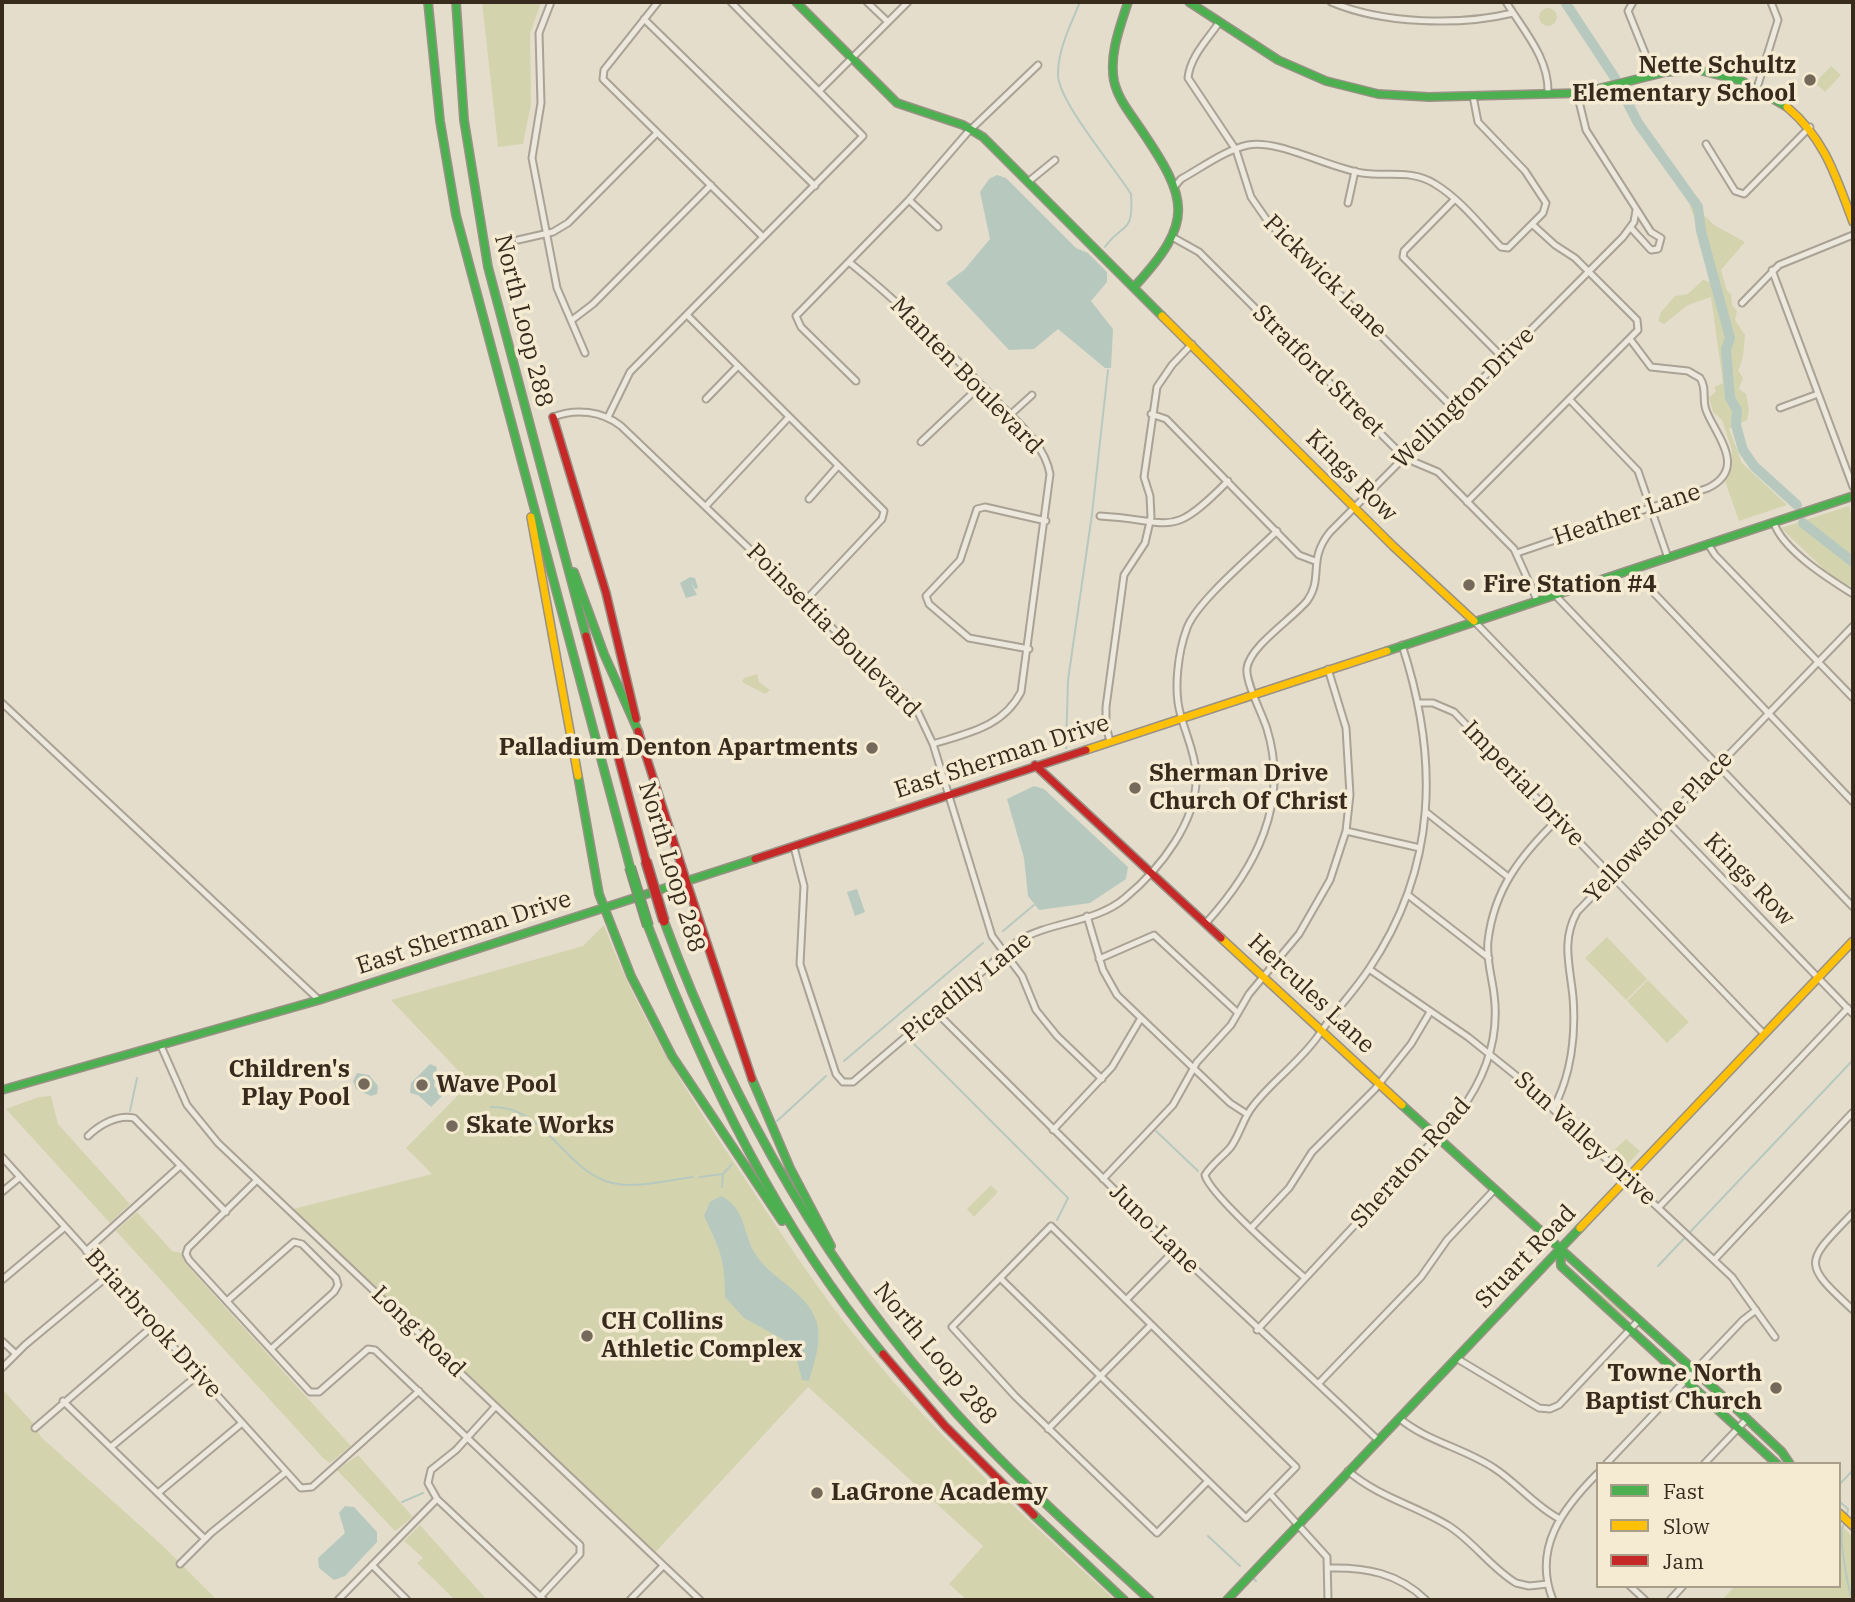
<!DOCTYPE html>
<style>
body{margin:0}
#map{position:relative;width:1855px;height:1602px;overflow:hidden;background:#e4ddcc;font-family:"IBM Plex Serif",serif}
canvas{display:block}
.frame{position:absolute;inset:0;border:4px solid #382a1d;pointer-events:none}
.legend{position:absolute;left:1596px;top:1462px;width:245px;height:126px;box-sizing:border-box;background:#f5ebd2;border:2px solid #a99e8a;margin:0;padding:9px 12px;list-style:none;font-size:21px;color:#382a1d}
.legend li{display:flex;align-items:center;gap:14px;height:35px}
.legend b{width:35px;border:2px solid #a99e8a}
</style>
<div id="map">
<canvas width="1855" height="1602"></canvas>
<div class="frame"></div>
<ul class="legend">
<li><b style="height:9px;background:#4caf50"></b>Fast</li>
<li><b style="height:9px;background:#ffc107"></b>Slow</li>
<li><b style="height:9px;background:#c62828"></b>Jam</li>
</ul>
</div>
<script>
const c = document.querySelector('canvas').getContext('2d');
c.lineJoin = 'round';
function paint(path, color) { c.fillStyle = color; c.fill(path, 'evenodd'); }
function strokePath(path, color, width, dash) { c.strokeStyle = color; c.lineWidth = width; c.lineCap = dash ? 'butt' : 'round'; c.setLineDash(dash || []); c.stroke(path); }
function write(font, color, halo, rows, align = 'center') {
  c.font = font + ' "IBM Plex Serif",serif'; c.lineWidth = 7; c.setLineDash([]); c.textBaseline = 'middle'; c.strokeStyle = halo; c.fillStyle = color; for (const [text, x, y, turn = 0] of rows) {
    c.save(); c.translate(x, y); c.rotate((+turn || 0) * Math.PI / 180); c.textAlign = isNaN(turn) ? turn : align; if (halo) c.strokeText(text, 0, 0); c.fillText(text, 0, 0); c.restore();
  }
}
const green = new Path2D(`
 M482 2H541L530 34 531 104 523 144 498 147Z
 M1539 17a9 9 0 1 1 18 0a9 9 0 1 1-18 0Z
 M1831 66 1841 75 1825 92 1815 83Z
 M1693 198H1699L1704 215 1714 225 1745 242 1721 270 1727 291 1731 294 1732 305 1737 311 1735 320 1745 335C1744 346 1744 361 1738 370L1743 378 1739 389 1746 394 1749 410 1747 420 1729 429 1742 463 1787 505 1739 521 1725 481 1732 462V450L1722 420 1713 412 1709 398 1716 391 1714 387 1723 383 1711 297 1688 305 1664 324 1658 321 1661 312 1675 296 1688 294 1703 280 1717 284 1704 229 1697 224 1690 207Z
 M1849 506 1853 522V588L1829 574 1781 528Z
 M757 674 759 682 770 690 765 694 742 682 744 678Z
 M604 925C635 1010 683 1086 733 1161 776 1225 816 1289 865 1348 940 1440 1028 1520 1115 1600H967L949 1584 983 1546 808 1387 652 1556 289 1210 432 1174 406 1148 470 1083 391 1000 583 946Z
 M1607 937 1647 979 1626 1000 1585 958Z
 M1648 980 1689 1022 1667 1043 1627 1001Z
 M51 1096 58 1124 130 1204 110 1223 6 1109 39 1097Z
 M1626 1139 1640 1151 1627 1165 1612 1152Z
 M991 1185 998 1192 974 1217 967 1209Z
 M137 1212 172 1251 181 1253 185 1263 351 1446 330 1463 324 1459 116 1231Z
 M1565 1265 1622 1310 1630 1321 1583 1285Z
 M2 1389 33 1423 41 1437 163 1546 217 1600H2Z
 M358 1455 413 1517 395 1531 337 1470Z
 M1839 1523 1853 1537V1600H1722L1735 1586H1839Z
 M420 1525 487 1600H455L417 1563 423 1558 404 1541Z`);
const water = new Path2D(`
 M997 175 1006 178 1076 248 1088 253 1107 272V282L1091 301 1113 329 1111 368H1105L1058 329 1034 349 1009 350 946 283 964 270 990 239 980 192 989 179Z
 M690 577 695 578 698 588 695 589 691 583 697 595 686 598 680 583Z
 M1034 786 1044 789 1128 867 1126 879 1090 903 1039 910 1028 896 1024 858 1007 799Z
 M857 889 865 912 855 916 847 892Z
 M430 1064 437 1067 434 1086 443 1095 431 1107 418 1095 410 1093 411 1083Z
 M357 1073 369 1075 378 1086 377 1094 371 1096 356 1089 353 1081Z
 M721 1196C746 1207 743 1236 756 1255 772 1280 808 1292 817 1323 822 1343 814 1362 809 1381L802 1380 796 1356 786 1341 744 1318 725 1297C725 1259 720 1250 704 1216L710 1202Z
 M345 1506 354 1507 377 1532V1542L345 1576 334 1580 319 1568 318 1558 345 1533 339 1513Z`);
const stream = new Path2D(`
 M1080 2C1071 24 1058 49 1058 74 1057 100 1115 168 1131 194 1134 236 1122 222 1105 247
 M1066 748 1068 680 1092 514 1108 370
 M1003 931 1034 905
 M912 1042 1068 1198 1057 1220
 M844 1061 983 943
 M491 1107C545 1105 564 1171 612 1183 636 1189 668 1180 693 1177
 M130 1111 137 1078
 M777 1121 826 1076
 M1156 1131 1198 1171
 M700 1177 723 1174 732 1164
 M722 1187 723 1174
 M1658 1266 1853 1060
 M1839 1485 1853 1470
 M1839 1501 1848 1509 1847 1514
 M402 1502 423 1493
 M1844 1524C1837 1533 1848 1586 1852 1600
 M1208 1536 1240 1566
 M1254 1579 1256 1581`);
const river = new Path2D(`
 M1565 2 1615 78
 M1621 90 1638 123 1698 207 1701 231 1730 338 1726 349 1730 398 1737 410 1736 425 1743 450 1754 466 1797 505
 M1803 523 1853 562`);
const street = new Path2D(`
 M551 2 539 33 541 103 532 158 557 288 585 353
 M658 2 604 70 603 79 763 237
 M867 2 888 22
 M1331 2C1383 24 1459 26 1513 13
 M1506 2C1524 31 1549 58 1548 93
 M1633 2 1628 11 1653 73
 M644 19 815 186
 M1218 24C1207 40 1190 57 1188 78L1236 150 1251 197 1269 223 1453 408
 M1757 88 1778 20 1771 2
 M820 90 908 2
 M1577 93 1586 130 1651 232 1661 238 1658 249 1651 250 1631 228
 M1706 144 1735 191 1744 194 1810 127
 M1028 182 1055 160
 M1176 185 1181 179C1201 168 1225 150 1248 145 1278 139 1329 168 1362 173 1387 177 1412 169 1435 184 1460 199 1481 226 1501 247L1508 248 1543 213 1546 203 1525 171 1478 122 1473 96
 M909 200 938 227
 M1454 200 1404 251 1403 257 1503 358
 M1348 203 1355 171
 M1174 238 1199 252 1405 458 1438 472 1514 549 1537 600
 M518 240 553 232 568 223 657 133
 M849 262C900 303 945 347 990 394 1012 418 1044 441 1050 474L1021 692C1003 727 968 733 933 744
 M1772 270 1853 487
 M1742 303 1779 265 1853 235
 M687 315 884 511 882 519 805 601
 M572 320 593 304 711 185
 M856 381 801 327 796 316 909 200 967 133 1038 65
 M706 399 738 366
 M1570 400 1638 471 1668 558
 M1780 408 1818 394
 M1151 414 1166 419 1299 555 1315 561
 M1010 415 1032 395
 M553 417C576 408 602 411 621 426L916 708 933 744 992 936 1022 976 1036 1010 1057 1036 1102 1079
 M608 417 630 372 863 136 731 2
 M921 442 981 385
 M809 499 838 466
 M1467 502 1638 330 1637 320 1575 258 1555 245 1533 225
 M706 506 789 417
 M1100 516C1174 520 1169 541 1228 481
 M1774 523C1783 550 1829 579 1853 594
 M1708 544 1715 555 1853 698
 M1517 553 1708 488C1749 468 1714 433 1706 410 1702 399 1707 388 1700 378L1688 371 1651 367 1630 339
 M1632 570 1853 802
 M1555 595 1853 907
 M1474 621 1853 1014
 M1029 649 969 638 929 604 926 596 960 560 977 509 985 507 1046 521
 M2 703 319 1000
 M1419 703H1433L1454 712 1764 1034
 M1110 742 1106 725V707L1124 575 1145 543 1151 517 1150 496 1144 477 1157 387 1172 365 1192 344
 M1426 812 1507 876
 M1346 831 1420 848
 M794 847 804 886 800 964 836 1074 843 1082H853L1018 941C1051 921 1096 923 1125 898 1160 869 1199 820 1196 773 1195 753 1186 735 1181 716 1173 691 1178 652 1187 628 1197 601 1255 553 1277 531
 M1408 895 1489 958
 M1087 916 1103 970 1117 995 1230 1103 1247 1114
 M1206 923C1255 869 1290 804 1267 729 1263 715 1245 682 1247 668 1250 646 1292 619 1307 601 1324 578 1307 560 1330 532L1623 237 1634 222 1636 210
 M1099 959 1154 935 1238 1013
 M1369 969 1468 1037 1524 1082 1732 1277 1775 1337
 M935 1011 1175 1250 1378 1440
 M161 1046 187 1105 218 1143 700 1600
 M1553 1109C1571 1076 1576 1035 1573 997 1570 966 1561 941 1577 912L1853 626
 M1053 1130 1112 1067 1141 1018
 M88 1136C99 1125 118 1114 134 1118L226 1212
 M2 1157 301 1488 312 1487 419 1391
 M1103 1179 1173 1105 1197 1062 1231 1025 1249 994 1299 934 1330 880 1346 831 1350 795 1346 728 1328 669
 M257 1180 188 1248 186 1254 189 1260 310 1392H319L368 1349 375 1350 580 1545V1554L540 1597
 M2 1192 20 1177
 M1659 1207 1848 1008
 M1853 1213C1805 1263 1801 1262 1853 1310
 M1252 1227 1289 1188 1312 1152 1375 1089 1411 1044 1430 1012
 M86 1251 179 1167
 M1714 1260 1853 1112
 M1000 1278 1246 1518 1296 1467 1051 1226 952 1327 1015 1396 1157 1533 1208 1481
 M1305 1278C1287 1262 1209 1194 1205 1175 1211 1165 1222 1157 1230 1148 1240 1135 1243 1118 1253 1106 1272 1081 1300 1062 1318 1036 1333 1013 1353 993 1369 969 1438 867 1439 758 1402 645
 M2 1280 65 1227
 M1126 1300 1175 1250
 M227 1301 294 1242 302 1244 336 1278 338 1285 334 1292 271 1349
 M1257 1330 1459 1113C1485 1078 1500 1039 1494 994 1492 977 1486 959 1488 941 1494 889 1521 855 1558 819
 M2 1341 16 1354
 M1456 1358 1539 1408 1550 1409 1559 1405 1638 1321
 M2 1368 25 1345 109 1275
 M1319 1383 1421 1277 1447 1240 1494 1190
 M63 1401 205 1539
 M495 1407 456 1450 431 1470 428 1483 437 1499 544 1600
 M1399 1418C1426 1441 1464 1448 1494 1468 1517 1483 1534 1505 1558 1518
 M35 1428 154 1325
 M1048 1429 1151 1325
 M111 1447 198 1375
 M1606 1464 1743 1320 1756 1310
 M1704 1464 1747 1419
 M1348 1471C1380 1498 1415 1505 1449 1526 1474 1542 1491 1568 1516 1583L1529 1586 1548 1584
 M158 1493 242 1423
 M1270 1494 1327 1557 1328 1600
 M180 1564 211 1533 286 1472
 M372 1565 407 1600
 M1328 1568C1366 1567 1398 1573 1426 1600
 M1630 1586 1645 1600
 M338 1600 437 1499
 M630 1600 663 1566
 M1553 1600C1532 1548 1563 1508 1598 1473
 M1670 1600 1683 1586`);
const fast = new Path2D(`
 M428 2 440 121 456 215 630 867
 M456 2 464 120 488 267 586 636
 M796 2 897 103 963 125 983 137 1162 316
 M1128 2C1120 27 1109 54 1114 81 1118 99 1130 113 1140 128 1189 200 1195 221 1134 287
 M1189 2 1278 60 1326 81 1378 94 1429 97 1581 93 1666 72 1699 70 1742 81 1787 107
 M574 572 604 654 639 733
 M1387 651 1853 496
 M578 776 599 894 631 976 672 1056 782 1221
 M664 921C731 1103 825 1269 956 1413 1016 1479 1084 1539 1150 1600
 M648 926C706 1078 778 1228 883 1354
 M752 1079 790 1168 831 1246
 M2 1090 319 1000 755 859
 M1402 1105 1728 1401 1782 1452 1790 1464
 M1560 1251 1561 1266 1777 1464
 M1034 1515 1124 1600
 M1227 1600 1580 1228`);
const slow = new Path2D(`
 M1787 107C1825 139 1836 177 1853 222
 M1162 316 1393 546 1474 621
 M531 517 578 776
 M1086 750 1387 651
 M1221 938 1402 1105
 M1580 1228 1853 941
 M1839 1513 1853 1526`);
const jam = new Path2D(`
 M553 417 606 593 636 719
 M586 636 646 861
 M638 731 686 880
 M1035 765 1221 938
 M755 859 1086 750
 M686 880 752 1079
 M883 1354 945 1426 1034 1515`);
const fastBridge = new Path2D(`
 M630 867 648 926`);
const jamBridge = new Path2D(`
 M646 861 664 921`);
const markers = [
 [1810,80,7,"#74695a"],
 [1469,585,7,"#74695a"],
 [872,748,7,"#74695a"],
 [1135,788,7,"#74695a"],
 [364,1084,7,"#74695a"],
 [422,1085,7,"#74695a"],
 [452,1126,7,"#74695a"],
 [587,1336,7,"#74695a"],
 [1776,1388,7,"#74695a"],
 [817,1493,7,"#74695a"]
];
const poiNames = [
 ["Nette Schultz",1796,66,"right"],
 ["Elementary School",1796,94,"right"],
 ["Fire Station #4",1483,585],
 ["Palladium Denton Apartments",858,748,"right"],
 ["Sherman Drive",1149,774],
 ["Church Of Christ",1149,802],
 ["Children's",350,1070,"right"],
 ["Play Pool",350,1098,"right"],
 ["Wave Pool",436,1085],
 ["Skate Works",466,1126],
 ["CH Collins",601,1322],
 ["Athletic Complex",601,1350],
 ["Towne North",1762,1374,"right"],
 ["Baptist Church",1762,1402,"right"],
 ["LaGrone Academy",831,1493]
];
const streetNames = [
 ["Pickwick Lane",1325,277,45],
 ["North Loop 288",523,321,76],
 ["Stratford Street",1318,371,45],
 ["Manten Boulevard",966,376,46],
 ["Wellington Drive",1464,398,-45],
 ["Kings Row",1351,476,45],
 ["Heather Lane",1627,515,-18],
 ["Poinsettia Boulevard",833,631,45],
 ["East Sherman Drive",1002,757,-18],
 ["Imperial Drive",1523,784,46],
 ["Yellowstone Place",1659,827,-46],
 ["North Loop 288",671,867,73],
 ["Kings Row",1749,880,46],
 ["East Sherman Drive",464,933,-18],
 ["Picadilly Lane",967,987,-39],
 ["Hercules Lane",1311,994,43],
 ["Sun Valley Drive",1585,1139,43],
 ["Sheraton Road",1411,1163,-48],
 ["Juno Lane",1154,1229,45],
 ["Stuart Road",1526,1257,-46],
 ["Briarbrook Drive",153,1324,48],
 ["Long Road",418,1332,44],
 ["North Loop 288",935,1354,50]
];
paint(green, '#d3d4ae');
paint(water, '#b7c9bf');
strokePath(stream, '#b7c9bf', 2);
strokePath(river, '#b7c9bf', 10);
strokePath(street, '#a9a295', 9);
strokePath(fast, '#999185', 10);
strokePath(slow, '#999185', 10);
strokePath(jam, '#999185', 10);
strokePath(street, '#ece8de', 5);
strokePath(fast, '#4caf50', 7);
strokePath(slow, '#ffc107', 7);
strokePath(jam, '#c62828', 7);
strokePath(fastBridge, '#8e877c', 12, []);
strokePath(jamBridge, '#8e877c', 12, []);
strokePath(fastBridge, '#4caf50', 9);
strokePath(jamBridge, '#c62828', 9);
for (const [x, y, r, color] of markers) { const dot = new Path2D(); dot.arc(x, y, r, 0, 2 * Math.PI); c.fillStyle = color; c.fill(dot); strokePath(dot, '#f5ebd2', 2.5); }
write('bold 24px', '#382a1d', '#f5ebd2', poiNames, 'left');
write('24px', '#382a1d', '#f5ebd2', streetNames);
</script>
